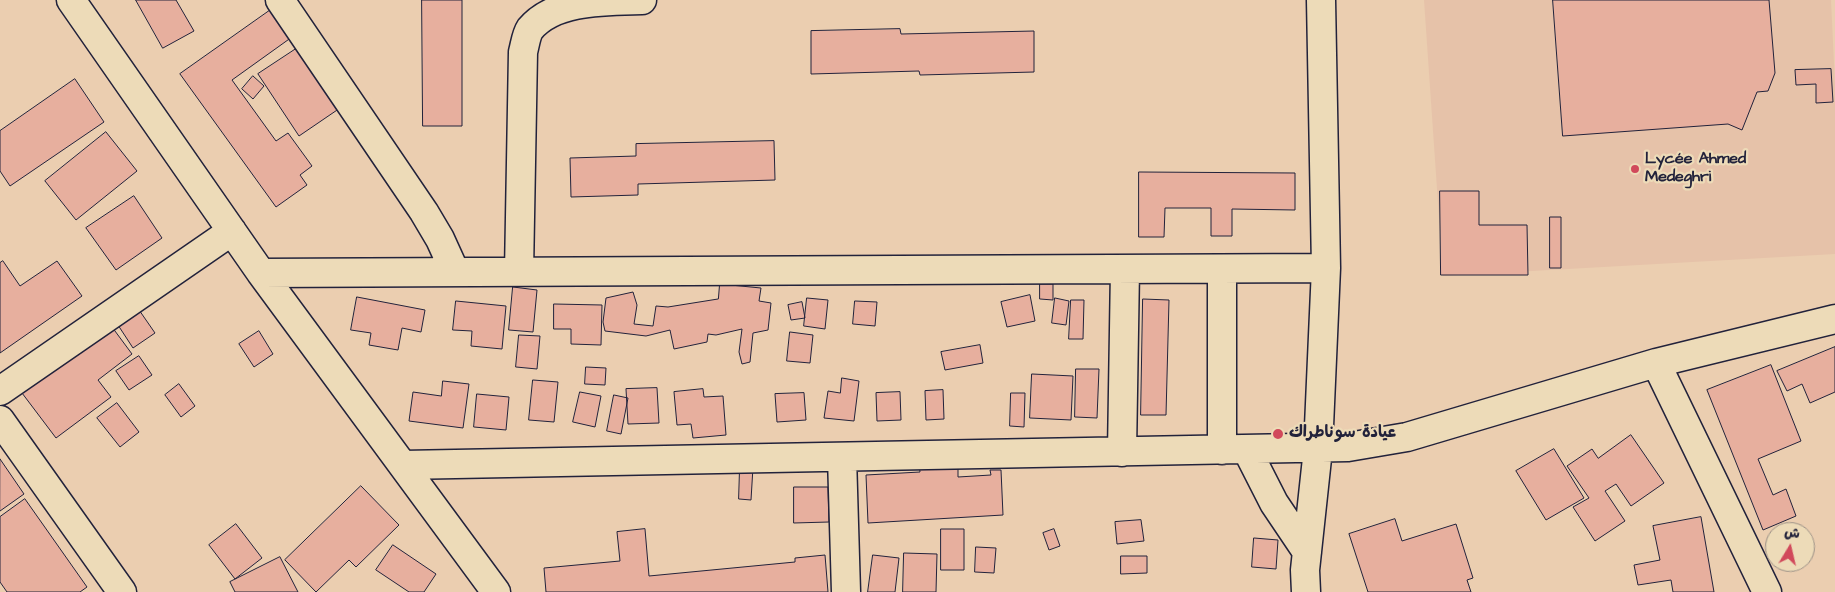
<!DOCTYPE html>
<meta charset="utf-8">
<style>
body{margin:0}
#map{position:relative;width:1835px;height:592px;overflow:hidden;background:#ebceb0;font-family:"Architects Daughter","Playpen Sans Arabic",sans-serif}
canvas{display:block}
.north{position:absolute;left:1765px;top:522px;width:50px;height:50px;box-sizing:border-box;background:#eddbb8;border:1px solid #9c9186;border-radius:50%;rotate:9deg;font-size:14px;font-weight:700;line-height:20px;text-align:center;color:#22223b}
.north::after{content:'';display:block;margin:auto;width:18px;height:22px;background:#d1495b;clip-path:polygon(50% 0,100% 100%,50% 72%,0 100%)}
</style>
<div id="map">
<canvas width="1835" height="592"></canvas>
<div class="north">ش</div>
</div>
<script>
const c = document.querySelector('canvas').getContext('2d');
c.lineJoin = 'round';
function paint(path, color) { c.fillStyle = color; c.fill(path, 'evenodd'); }
function strokePath(path, color, width, dash) { c.strokeStyle = color; c.lineWidth = width; c.lineCap = dash ? 'butt' : 'round'; c.setLineDash(dash || []); c.stroke(path); }
function write(font, color, halo, rows, align = 'center') {
  c.font = font + ' "Architects Daughter","Playpen Sans Arabic",sans-serif'; c.lineWidth = 4.5; c.setLineDash([]); c.textBaseline = 'middle'; c.strokeStyle = halo; c.fillStyle = color; for (const [text, x, y, turn = 0] of rows) {
    c.save(); c.translate(x, y); c.rotate((+turn || 0) * Math.PI / 180); c.textAlign = isNaN(turn) ? turn : align; if (halo) c.strokeText(text, 0, 0); c.fillText(text, 0, 0); c.restore();
  }
}
const built = new Path2D(`
 M1424 0H1831L1835 85V254L1443 276Z`);
const building = new Path2D(`
 M136 0H176L194 31 163 48Z
 M422 0H462V126H423Z
 M1553 0H1769L1775 73 1768 91 1757 92 1742 130 1728 124 1563 136Z
 M272 9 292 37 232 80 276 141 288 133 312 166 300 175 307 185 276 207 180 74Z
 M900 29 901 34 1034 31V72L920 75 919 71 811 74V31Z
 M302 45 343 106 299 136 258 74Z
 M1831 69 1833 102 1816 103V84L1796 85 1795 70Z
 M253 76 264 86 253 99 242 89Z
 M75 79 104 122 10 186 0 171V131Z
 M106 132 137 171 76 220 45 181Z
 M774 141 775 180 638 184V195L571 197 570 158 636 156V144Z
 M1139 172 1295 173V210L1232 209V236H1211V208H1165L1164 237H1139Z
 M1440 191H1479V225H1527L1528 275H1441Z
 M134 196 162 238 116 270 86 228Z
 M1550 217H1561V268H1550Z
 M3 261 20 286 57 261 82 296 0 353V263Z
 M720 284 761 288 759 301 771 303 768 330 753 333 750 362 742 364 739 352 742 329 716 335 708 334 707 342 674 349 670 330 646 336 605 331 603 322 606 298 633 292 637 305 634 324 653 326 656 306 668 307 718 299Z
 M1040 284H1053V300L1040 299Z
 M513 287 537 290 533 332 509 330Z
 M1030 295 1035 321 1007 327 1001 302Z
 M357 297 425 310 421 332 402 328 398 350 369 345 371 333 351 330Z
 M807 298 828 300 825 329 804 326Z
 M1055 298 1069 301 1066 325 1052 323Z
 M1143 299 1169 300 1166 415H1141Z
 M1071 300H1084L1083 339H1069Z
 M456 301 506 306 502 349 471 346 472 331 453 330Z
 M855 301 877 302 875 326 853 324Z
 M802 302 805 318 791 320 788 305Z
 M554 304 602 305 601 345 571 344V329H554Z
 M137 307 155 333 133 348 116 322Z
 M112 327 132 354 98 380 111 397 56 438 22 393Z
 M259 331 273 354 254 367 239 344Z
 M790 332 813 335 810 363 787 361Z
 M519 335 540 336 537 369 516 367Z
 M980 345 983 363 945 370 941 352Z
 M1835 347V392L1810 403 1802 384 1787 391 1777 371Z
 M139 356 152 375 129 390 116 371Z
 M1771 365 1801 441 1758 459 1773 495 1786 489 1796 516 1763 530 1707 390Z
 M586 367 606 368 605 385 585 384Z
 M1076 369H1099L1097 418 1075 417Z
 M1032 374 1073 376 1071 420 1030 418Z
 M842 378 859 381 854 421 824 418 828 391 840 393Z
 M533 380 558 382 554 422 529 420Z
 M443 381 469 384 463 428 409 421 413 392 441 396Z
 M179 384 195 406 181 417 165 395Z
 M657 388 659 423 628 424 626 389Z
 M703 389 704 397 723 396 726 435 693 438 691 424 677 425 674 392Z
 M943 390 944 419 926 420 925 391Z
 M580 392 601 396 595 427 573 422Z
 M900 392 901 420 877 421 876 393Z
 M804 393 806 420 777 422 775 394Z
 M1011 393H1025L1024 427 1010 426Z
 M477 394 509 397 506 430 474 427Z
 M614 395 628 398 621 434 607 431Z
 M117 403 139 432 120 447 97 418Z
 M1631 435 1664 483 1631 506 1616 484 1605 491 1625 521 1595 541 1573 507 1589 498 1567 466 1592 449 1598 458Z
 M1554 449 1584 498 1546 520 1516 471Z
 M0 459 24 494 0 511Z
 M958 461V477L991 475 990 470H1001L1003 515 868 523 866 475 920 472 919 463Z
 M740 467H753L751 500 739 499Z
 M361 486 399 525 356 567 349 560 316 592 285 560Z
 M794 487H828L829 522 794 523Z
 M25 499 87 587 80 592H7L0 582V517Z
 M1701 517 1714 592H1673L1671 580 1638 585 1634 565 1660 560 1653 526Z
 M1395 519 1402 541 1456 524 1473 578 1467 580 1471 592H1368L1349 534Z
 M1141 520 1144 541 1117 544 1115 522Z
 M236 524 262 558 235 579 209 545Z
 M645 529 649 576 795 562V558L825 555 828 592H546L544 568 620 561 617 532Z
 M941 529H964V570H941Z
 M1054 529 1060 546 1049 550 1043 533Z
 M1254 538 1278 540 1276 569 1252 567Z
 M393 545 436 574 424 592H409L376 570Z
 M976 547 996 548 994 573 975 572Z
 M904 553 937 554 936 592H903Z
 M873 555 899 558 895 592H868Z
 M1121 556H1147V573L1121 574Z
 M280 557 298 592H235L230 582Z`);
const minor = new Path2D(`
 M71 0 261 273 496 592
 M280 0 424 212 440 239 455 272
 M519 272 523 52C525 45 526 35 530 29 554 0 603 1 642 0
 M261 273 1326 268
 M1656 363 1767 592
 M0 391 232 231
 M0 420 122 592
 M1222 450V269
 M1247 450 1274 503 1307 552
 M1122 452 1125 269
 M842 457 846 592
 M403 465 1348 447 1407 437 1656 363 1835 319
 M1306 592 1305 570 1318 449 1326 268 1321 0`);
const markers = [
 [1635,169,5,"#d1495b"],
 [1278,434,6,"#d1495b"]
];
const poiNames = [
 ["Lycée Ahmed",1645,160],
 ["Medeghri",1645,178],
 ["عيادة سوناطراك",1289,434]
];
paint(built, '#e6c2a9');
paint(building, '#e7af9e');
strokePath(building, '#22223b', 1);
strokePath(minor, '#22223b', 31);
strokePath(minor, '#eddbb8', 28);
for (const [x, y, r, color] of markers) { const dot = new Path2D(); dot.arc(x, y, r, 0, 2 * Math.PI); c.fillStyle = color; c.fill(dot); strokePath(dot, '#eddbb8', 2); }
write('bold 16px', '#22223b', '#eddbb8', poiNames, 'left');
</script>
